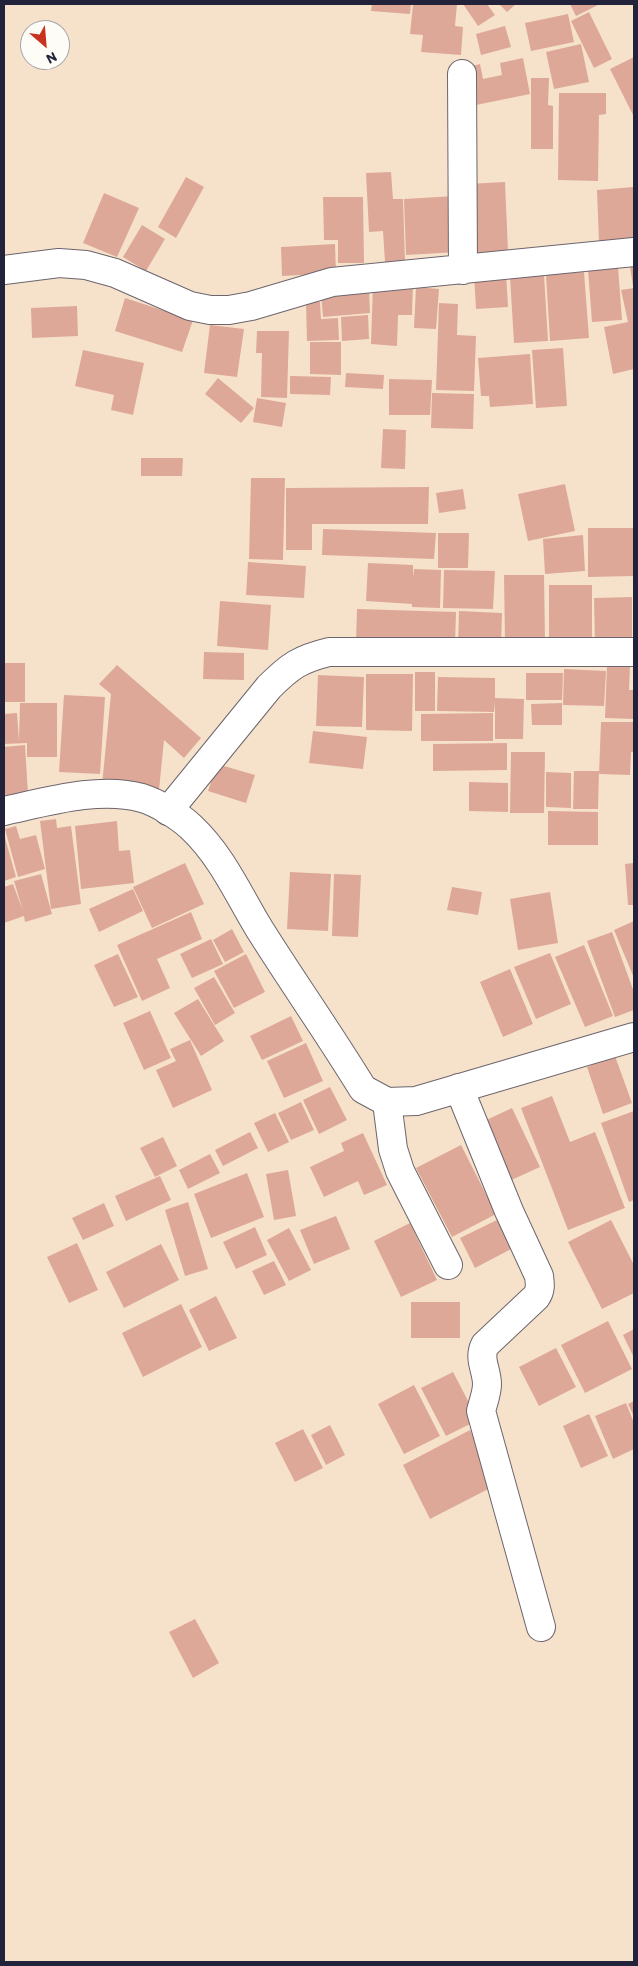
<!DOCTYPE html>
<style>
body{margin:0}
#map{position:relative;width:638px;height:1966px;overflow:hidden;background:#f6e2cb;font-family:Itim,sans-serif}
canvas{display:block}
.frame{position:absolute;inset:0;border:5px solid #22223b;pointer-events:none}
.north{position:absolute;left:20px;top:20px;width:50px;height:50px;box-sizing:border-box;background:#fdfcf7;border:1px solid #a5a5ac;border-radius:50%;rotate:153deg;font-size:14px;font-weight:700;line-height:20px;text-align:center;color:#22223b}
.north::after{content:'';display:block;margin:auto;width:18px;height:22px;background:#c8321e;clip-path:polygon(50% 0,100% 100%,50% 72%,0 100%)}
</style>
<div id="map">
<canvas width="638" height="1966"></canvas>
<div class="frame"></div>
<div class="north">N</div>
</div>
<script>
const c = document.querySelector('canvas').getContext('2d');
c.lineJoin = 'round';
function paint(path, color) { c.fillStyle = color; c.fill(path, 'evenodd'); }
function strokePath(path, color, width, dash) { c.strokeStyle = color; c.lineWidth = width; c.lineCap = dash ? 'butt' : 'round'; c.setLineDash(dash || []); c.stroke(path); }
const building = new Path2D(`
 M372 4H411L410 14 371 11Z
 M413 4H457L455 26 463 27 461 55 421 52 423 35 410 34Z
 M463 4H487L495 15 478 26Z
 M499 4H516L507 12Z
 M570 4H600L576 16Z
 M589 12 612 59 594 68 571 21Z
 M568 14 574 42 531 51 525 23Z
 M505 26 511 47 481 55 476 34Z
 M581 44 589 82 554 89 546 52Z
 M634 57V117L610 69Z
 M523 58 530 94 471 106 463 68 480 64 483 79 502 75 500 63Z
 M531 78H549L548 105 553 106V149H531Z
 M559 93H606V114L599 115 598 181 558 180Z
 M391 172 393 199H403L405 261 385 262 383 231 369 232 366 173Z
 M186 177 204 187 176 238 158 227Z
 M505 182 508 251 471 253 468 184Z
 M634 187V241L599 243 597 190Z
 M104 193 139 208 117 257 83 243Z
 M455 196 458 252 406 255 404 199Z
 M323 197H363L364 263H338V240H324Z
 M142 225 165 239 146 271 123 257Z
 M335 244 336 273 282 276 281 247Z
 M634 266V285L633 286 630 267Z
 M618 267 622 320 592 322 588 270Z
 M506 272 508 307 476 309 474 274Z
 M584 272 589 338 550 341 546 275Z
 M544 275 548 341 514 343 510 277Z
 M373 284 413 285 412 315H398L397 346 371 344Z
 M416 287 439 289 436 329 414 328Z
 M369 288 370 313 323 317 321 292Z
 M634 288V369L613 374 604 327 628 322 621 290Z
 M125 298 193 320 182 352 115 331Z
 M306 302H320L321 319 338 318 339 340 307 341Z
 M439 303 458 304 457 335 476 336 474 391 436 390Z
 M77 306 78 336 32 338 31 308Z
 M368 315 369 339 342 341 341 317Z
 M210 325 244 329 237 377 204 373Z
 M257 331H289L287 398 261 397 262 353H256Z
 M310 342H341V375L310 374Z
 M563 348 567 406 536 408 532 350Z
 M83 350 144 363 133 415 111 410 114 395 75 386Z
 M530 354 533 404 490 407 489 396H481L478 358Z
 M346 373 384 375 383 389 345 387Z
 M290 376 331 377 330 395 290 394Z
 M218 378 254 408 241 423 205 394Z
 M389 379 432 380 430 415H389Z
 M432 393 474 394 473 429 431 428Z
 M257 398 286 403 282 427 253 422Z
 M383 429 406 430 405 469 381 468Z
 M141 458H183L182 476H141Z
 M251 478H285L283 560 249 559Z
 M565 484 575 531 528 541 518 494Z
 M429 487 428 524H312V550H286V488Z
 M463 489 466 509 439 513 436 493Z
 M588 528H634V576L588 577Z
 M323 529 436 533 434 559 322 555Z
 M438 533H469L468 568H438Z
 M583 535 585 571 545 574 543 539Z
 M248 562 306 566 304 598 246 595Z
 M368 563 413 565V578L414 569 441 570 440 608 412 607V604L366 601Z
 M444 570 495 571 493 609 443 608Z
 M504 575H544L545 642 505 643Z
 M549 585H592V642L549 643Z
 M632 597V643H595L594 598Z
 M220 601 271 605 268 650 217 646Z
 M357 609 456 612 455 644 356 641Z
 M459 611 502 613 501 647 458 645Z
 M204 652 244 653V680L203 679Z
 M4 663H25V702H4Z
 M117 665 201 738 184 758 164 740 159 790 102 785 111 694 99 684Z
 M607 665H630L629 690H634V719L605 718Z
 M564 669 606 671 604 706 563 705Z
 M415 672H435V711H415Z
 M526 673H563L562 700H526Z
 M366 674H413L412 731 366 730Z
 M318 675 364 677 362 727 316 726Z
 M438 677 495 678V698L524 699 523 739H495V702L494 712 437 711Z
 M64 695 105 697 100 774 59 772Z
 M20 703H57V757H27V743L4 744V714L17 713 19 741Z
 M562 703V725H532L531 704Z
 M493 713V741H421V714Z
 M601 722H634V752H631L630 775 599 774Z
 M313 731 367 737 363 769 309 763Z
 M507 743V770L433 771V744Z
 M25 745 28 794 4 795V747Z
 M511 752H545L544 813H510Z
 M217 764 255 775 246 803 208 791Z
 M574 771H599L598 809H573Z
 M546 772 571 773V808L546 807Z
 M469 782 508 783V812L469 811Z
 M548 811 598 812V845H548Z
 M56 819 57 828 71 826 81 904 51 909 40 821Z
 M117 821 119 851 130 850 134 883 81 889 75 826Z
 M16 826 20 839 36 835 45 869 18 877 5 829Z
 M4 834 16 877 4 881Z
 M185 863 204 904 152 928 133 887Z
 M634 863V905H628L625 864Z
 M290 872 331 874 328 931 287 929Z
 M41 874 52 914 25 922 24 916 4 923V887L13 884 23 911 14 881Z
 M334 874 361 875 358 937 332 936Z
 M452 887 482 892 478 915 447 910Z
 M133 889 143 911 99 932 89 909Z
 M550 892 558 943 518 950 510 899Z
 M191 912 202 939 157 959 170 988 142 1001 117 945Z
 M634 921V978L614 930Z
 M232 929 244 952 225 962 213 940Z
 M612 932 634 992V1010L615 1017 587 941Z
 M211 939 223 964 192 978 180 954Z
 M584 945 613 1016 585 1027 555 957Z
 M550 953 571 1004 536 1019 514 967Z
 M118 954 138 997 114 1007 94 965Z
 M246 954 265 992 234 1008 214 971Z
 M510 969 533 1024 503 1037 480 982Z
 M214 977 235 1013 215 1025 194 988Z
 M198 999 224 1041 201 1056 174 1013Z
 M150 1011 171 1058 144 1070 123 1023Z
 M291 1016 303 1041 262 1060 250 1036Z
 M190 1040 212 1090 173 1108 156 1070 176 1061 170 1049Z
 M306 1043 323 1081 284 1098 267 1061Z
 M615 1056 632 1103 603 1114 587 1067Z
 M330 1087 347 1120 319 1134 303 1100Z
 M552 1096 570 1142 595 1132 625 1208 568 1230 521 1108Z
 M301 1102 314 1130 291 1140 278 1113Z
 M512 1108 540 1167 507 1182 480 1123Z
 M634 1111V1200L629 1202 601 1123Z
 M275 1113 289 1142 268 1152 254 1123Z
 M250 1132 258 1148 223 1166 215 1150Z
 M363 1133 387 1185 364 1195 358 1181 324 1197 310 1167 344 1151 341 1143Z
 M163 1137 177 1166 155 1177 140 1148Z
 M461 1145 496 1214 452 1237 416 1168Z
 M210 1154 220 1173 188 1189 179 1170Z
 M288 1170 296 1216 274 1220 266 1174Z
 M247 1173 264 1217 211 1238 194 1194Z
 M160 1176 171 1200 126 1221 115 1196Z
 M188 1202 208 1269 185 1276 165 1210Z
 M104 1203 114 1226 83 1240 72 1218Z
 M336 1216 350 1249 314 1264 300 1230Z
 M499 1219 513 1248 475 1268 460 1238Z
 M611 1220 634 1265V1293L602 1309 568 1242Z
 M410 1223 437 1280 401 1297 374 1241Z
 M255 1227 267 1255 236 1269 223 1242Z
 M289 1228 311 1270 289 1281 267 1240Z
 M77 1243 98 1290 69 1303 47 1257Z
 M161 1244 179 1280 124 1308 106 1272Z
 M274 1261 286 1285 264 1295 252 1271Z
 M216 1296 237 1338 209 1351 189 1310Z
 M411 1302H460V1338H411Z
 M181 1304 202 1347 143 1377 122 1333Z
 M608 1321 632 1369 585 1393 561 1345Z
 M634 1329V1358L623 1335Z
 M556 1348 576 1387 539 1406 519 1367Z
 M453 1372 478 1420 446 1436 421 1388Z
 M414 1385 440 1436 404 1454 378 1404Z
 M634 1401V1417L628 1404Z
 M626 1403 634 1423V1449L613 1459 595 1416Z
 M589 1414 608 1456 581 1468 563 1426Z
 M330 1425 345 1455 326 1465 311 1435Z
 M303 1429 323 1468 295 1482 275 1443Z
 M470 1430 498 1484 430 1519 403 1465Z
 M195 1619 219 1663 193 1678 169 1632Z`);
const minor = new Path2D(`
 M462 74 463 270
 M4 270 59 263 86 265 115 273 190 306 210 310H229L251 306 332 282 634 252
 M168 811 269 687C290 666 300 659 329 652H634
 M459 1088 509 1211 539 1276C540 1284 541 1290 536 1297L485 1345C478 1359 487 1370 487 1384 487 1393 483 1403 481 1411L541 1627
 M387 1102 393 1149 400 1171 448 1265`);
const tertiary = new Path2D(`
 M4 811C46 802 99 786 142 798 158 803 178 815 191 827 222 856 238 894 260 930 294 984 330 1035 363 1089L387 1102 416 1101 634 1037`);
paint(building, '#dea898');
strokePath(minor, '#6c656d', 30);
strokePath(tertiary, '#6c656d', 30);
strokePath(minor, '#fff', 28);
strokePath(tertiary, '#fff', 28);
</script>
